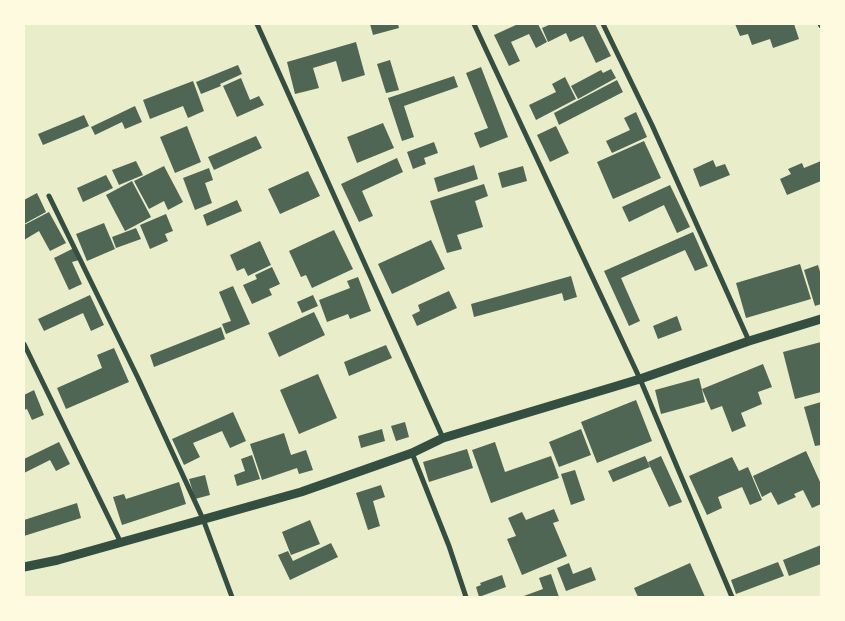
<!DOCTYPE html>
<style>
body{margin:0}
#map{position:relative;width:845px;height:621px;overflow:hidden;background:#e9edc9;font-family:"Nunito Sans",sans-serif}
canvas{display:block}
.frame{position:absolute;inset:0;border:25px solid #fefae0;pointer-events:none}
</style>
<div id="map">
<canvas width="845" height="621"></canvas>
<div class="frame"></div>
</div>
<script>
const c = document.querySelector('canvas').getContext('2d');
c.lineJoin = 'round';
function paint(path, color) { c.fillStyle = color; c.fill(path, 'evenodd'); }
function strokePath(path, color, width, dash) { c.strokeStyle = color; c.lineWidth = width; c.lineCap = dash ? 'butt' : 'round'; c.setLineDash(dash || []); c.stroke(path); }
const building = new Path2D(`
 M370 24H398L399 28 373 35Z
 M518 24H538L547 42 536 48 529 34 511 42 520 61 509 66 494 35Z
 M551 24H595L611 56 596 63 583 36 570 42 566 33 548 42 542 28Z
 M735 24H794L799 39 773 48 770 39 752 45 748 34 740 36Z
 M356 42 365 75 342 82 336 61 313 68 319 88 295 94 287 62Z
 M390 60 399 90 386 93 377 64Z
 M238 65 242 74 220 84 221 86 201 94 196 82Z
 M481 67 508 137 480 148 474 133 488 128 466 73Z
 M611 69 616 78 578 99 571 86 601 70 603 73Z
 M454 76 458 87 404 106 414 137 402 141 388 98Z
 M565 77 576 99 536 120 529 105 556 92 552 84Z
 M241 78 250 100 259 96 264 105 237 117 223 86Z
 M617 80 623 92 559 125 554 113Z
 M193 81 204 111 188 118 183 106 150 119 143 100Z
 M135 106 142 122 125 129 122 122 95 135 91 127Z
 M636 112 647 137 612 153 606 141 630 130 624 118Z
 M84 115 89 126 43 145 38 134Z
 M383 123 394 148 357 163 347 137Z
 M187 126 201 162 175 173 160 137Z
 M556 126 569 153 550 162 537 135Z
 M256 136 262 148 214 170 208 157Z
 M644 141 661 178 613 199 597 162Z
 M434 142 438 153 424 158 426 164 413 169 407 152Z
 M397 158 403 172 362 191 373 216 359 222 341 184Z
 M713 160 716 167 725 164 730 175 700 187 693 169Z
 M136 161 143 175 119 185 112 170Z
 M821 161V181L787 195 780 179 791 174 788 169 802 163 804 168Z
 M474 165 478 179 438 192 434 178Z
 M164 166 183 202 168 210 164 201 149 209 134 181Z
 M523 166 527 181 502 188 498 173Z
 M209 168 213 180 205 183 212 203 195 210 183 178Z
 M308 171 320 196 280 214 268 189Z
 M106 175 113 188 83 202 77 188Z
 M132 181 151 217 125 231 106 195Z
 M484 184 488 196 475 201 483 227 457 235 462 249 447 253 430 201Z
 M670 185 690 227 677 233 664 205 629 222 622 207Z
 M37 193 46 212 24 224V200Z
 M237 200 242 211 207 226 203 215Z
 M49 212 66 243 50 251 39 231 24 240V225Z
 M166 214 173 231 165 234 168 241 150 249 140 225Z
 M104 223 115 249 87 261 76 234Z
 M136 228 141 239 116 248 112 237Z
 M334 230 353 269 312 288 306 275 301 277 289 251Z
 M693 232 708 266 695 271 685 250 621 278 640 321 629 326 604 271Z
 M431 240 445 269 392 294 378 264Z
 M260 241 271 265 248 276 244 268 237 271 230 255Z
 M74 248 79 260 72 262 82 284 69 290 54 258Z
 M800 264 811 299 746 318 736 283Z
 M818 265 821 275V304L815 306 804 270Z
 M272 267 280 284 269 289 272 295 252 304 243 285 257 279 255 275Z
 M571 276 577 297 564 301 562 293 474 317 471 304Z
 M358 277 371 311 350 319 348 314 327 322 319 300 350 288 347 281Z
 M233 286 250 324 226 334 222 324 231 321 219 292Z
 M449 291 457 308 417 326 412 315 420 311 418 305Z
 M90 295 104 325 91 331 83 313 44 331 38 319Z
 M313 295 318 306 302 313 297 302Z
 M314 312 325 335 279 357 268 333Z
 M677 316 682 330 658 339 653 326Z
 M221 327 225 339 154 367 150 355Z
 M821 342V392L795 399 783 352Z
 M386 345 392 358 349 376 344 362Z
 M114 348 129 382 66 409 57 388 102 368 97 355Z
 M763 364 772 387 758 392 762 404 741 413 746 426 732 432 722 406 711 410 702 389Z
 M318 374 337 418 299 434 280 390Z
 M699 378 705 402 661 414 655 390Z
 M34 390 44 415 32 420 27 409 24 410V395Z
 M636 400 652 441 597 463 581 422Z
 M821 402V445L815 446 804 407Z
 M233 412 246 441 230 448 222 431 193 443 200 457 184 465 172 439Z
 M405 422 409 437 396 441 391 426Z
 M382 429 385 441 361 448 358 436Z
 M581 429 591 455 559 467 549 442Z
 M284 433 291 455 306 450 313 470 299 474 297 468 262 480 250 444Z
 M59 442 70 464 56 471 50 460 24 473V459Z
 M495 442 505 472 551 456 559 478 491 503 472 450Z
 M467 449 473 468 429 482 423 462Z
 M806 451 821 484V504L812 508 803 490 794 494 796 497 778 505 771 492 762 497 753 476Z
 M252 455 260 479 237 486 234 475 245 471 241 459Z
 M645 456 650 467 613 482 608 471Z
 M661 456 682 502 669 507 648 462Z
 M732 457 739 471 748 467 762 500 750 505 742 487 718 497 722 508 707 515 689 476Z
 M575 470 585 500 571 505 561 474Z
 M205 475 210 495 195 499 189 479Z
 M179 482 186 504 122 525 113 497 124 494 126 499Z
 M381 485 385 497 373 501 380 526 368 530 356 493Z
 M77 503 81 518 24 536V520Z
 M554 509 559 521 553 523 567 556 522 575 507 539 516 536 508 518 522 512 526 520Z
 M310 520 320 544 291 555 282 532Z
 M331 543 338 557 290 580 278 555 288 551 293 561Z
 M821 545V564L789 576 783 560Z
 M778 562 784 576 736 594 731 580Z
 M569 563 573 574 591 567 596 580 566 591 557 568Z
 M690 563 705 597H638L634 588Z
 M551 574 559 597H521L543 589 539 578Z
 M502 575 506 587 479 597 476 587 481 585 480 583Z`);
const minor = new Path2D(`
 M257 24 443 438
 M474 24 640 379 732 597
 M603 24 652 125 749 341
 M820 24 821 26
 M49 196 138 378 203 519 232 597
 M24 344 121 543
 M412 453 449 546 466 597`);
const tertiary = new Path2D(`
 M24 567 58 560 301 492 412 453 443 438 640 379 749 341 821 319`);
paint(building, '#4f6655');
strokePath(minor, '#344e41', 5);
strokePath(tertiary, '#344e41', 9);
</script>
